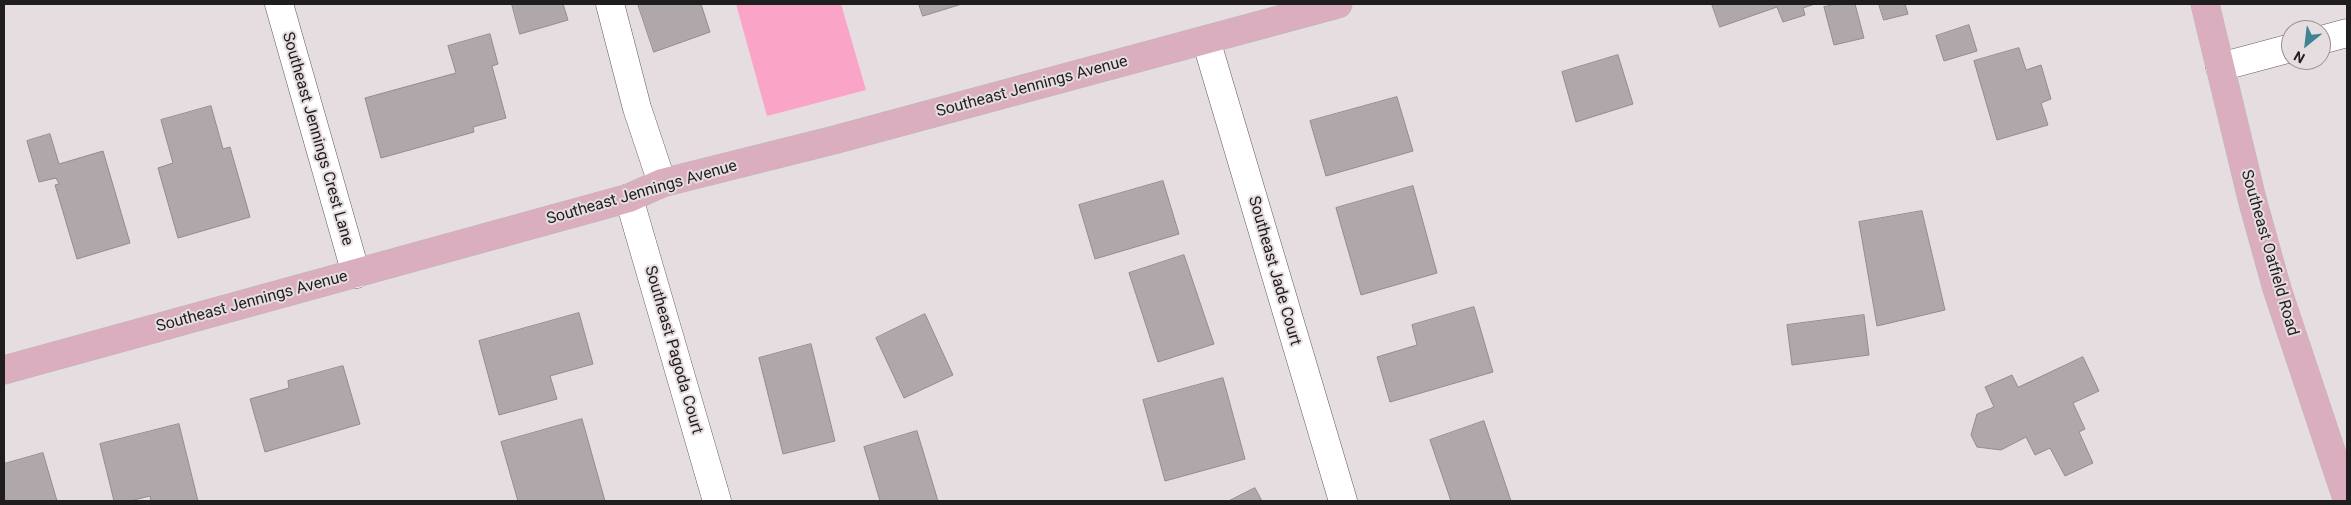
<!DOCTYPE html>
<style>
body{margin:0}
#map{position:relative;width:2351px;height:505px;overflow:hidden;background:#e6dde0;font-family:Roboto,sans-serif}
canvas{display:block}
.frame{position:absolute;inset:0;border:5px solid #201d1e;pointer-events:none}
.north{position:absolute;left:2281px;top:20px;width:50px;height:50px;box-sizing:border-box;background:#e6dde0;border:1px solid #979092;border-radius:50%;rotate:209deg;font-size:14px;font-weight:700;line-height:20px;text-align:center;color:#201d1e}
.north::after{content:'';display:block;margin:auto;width:18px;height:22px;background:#408493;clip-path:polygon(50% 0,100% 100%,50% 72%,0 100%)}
</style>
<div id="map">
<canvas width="2351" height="505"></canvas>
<div class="frame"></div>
<div class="north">N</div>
</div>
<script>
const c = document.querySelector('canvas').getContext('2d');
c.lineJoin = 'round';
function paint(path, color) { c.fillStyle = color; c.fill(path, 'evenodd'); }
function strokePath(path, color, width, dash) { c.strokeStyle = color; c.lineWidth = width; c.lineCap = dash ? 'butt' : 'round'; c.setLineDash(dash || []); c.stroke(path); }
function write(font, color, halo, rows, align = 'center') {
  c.font = font + ' Roboto,sans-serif'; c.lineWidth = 4; c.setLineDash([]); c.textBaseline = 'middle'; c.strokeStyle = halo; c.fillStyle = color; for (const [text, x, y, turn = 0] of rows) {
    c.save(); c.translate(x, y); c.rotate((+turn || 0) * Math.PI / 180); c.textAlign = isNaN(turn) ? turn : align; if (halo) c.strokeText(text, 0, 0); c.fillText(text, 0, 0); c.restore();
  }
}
const green = new Path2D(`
 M736 4H841L866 90 767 116Z`);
const building = new Path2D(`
 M512 4H563L568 20 520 34Z
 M638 4H701L710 32 654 52Z
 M919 4H962L923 16Z
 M1712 4H1815L1803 8 1805 15 1783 22 1777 7 1720 27Z
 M1837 4H1855L1864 38 1834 45 1824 7Z
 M1879 4H1905L1908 14 1884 20Z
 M1969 25 1977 51 1944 61 1936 36Z
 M490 34 498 64 492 66 506 118 473 127 474 132 381 158 365 98 456 73 448 46Z
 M2019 48 2026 70 2041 65 2051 99 2041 103 2048 125 1997 140 1974 61Z
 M1618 55 1633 104 1576 122 1562 72Z
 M1397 97 1413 151 1326 176 1310 121Z
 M211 106 223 149 230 147 250 217 178 238 158 168 173 163 161 120Z
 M50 134 59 164 103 151 130 243 77 259 55 185 59 184 56 178 39 182 27 141Z
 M1163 181 1179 234 1095 259 1079 205Z
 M1413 186 1437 273 1361 295 1336 208Z
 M1922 211 1945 310 1877 326 1859 222Z
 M1184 255 1214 344 1158 362 1129 273Z
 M1474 307 1493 372 1390 402 1377 357 1417 345 1412 325Z
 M579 313 593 364 550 376 557 399 499 415 479 341Z
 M925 314 953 375 904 398 876 338Z
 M1864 315 1869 355 1792 365 1787 325Z
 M811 344 835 441 783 454 759 358Z
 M2083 357 2099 391 2073 403 2085 429 2079 432 2093 463 2065 476 2050 448 2035 455 2026 437 2001 450 1977 447 1971 435 1977 414 1994 407 1985 387 2012 375 2018 387Z
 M343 366 360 424 265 452 250 399 289 388 288 381Z
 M1223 378 1245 459 1165 481 1143 400Z
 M582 419 605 501H518L501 442Z
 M1484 421 1511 501H1451L1430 440Z
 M179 424 198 501H151L150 496 130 501H114L100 444Z
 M917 431 938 501H880L864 447Z
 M43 453 57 501H4V464Z
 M1255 488 1262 501H1229Z`);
const minor = new Path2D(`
 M279 4 356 274
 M610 4 637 108 662 183
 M1206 40 1343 501
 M2321 40 2347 33
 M2220 67 2291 48
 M629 198 717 501`);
const major = new Path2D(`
 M2205 4 2252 199 2277 289 2347 499
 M4 370 629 198 662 183 834 140 1338 4`);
const streetNames = [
 ["Southeast Jennings Avenue",1032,87,-15],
 ["Southeast Jennings Crest Lane",317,139,74],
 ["Southeast Jennings Avenue",642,193,-16],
 ["Southeast Oatfield Road",2269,253,74],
 ["Southeast Jade Court",1274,271,74],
 ["Southeast Jennings Avenue",252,302,-15],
 ["Southeast Pagoda Court",673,350,74]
];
paint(green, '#faa5c7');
paint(building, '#afa7aa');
strokePath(building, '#938b8e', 1);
strokePath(minor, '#645d5f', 29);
strokePath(major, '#bcbbbc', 29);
strokePath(minor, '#fff', 28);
strokePath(major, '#daadbf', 28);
write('16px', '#201d1e', '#e6dde0', streetNames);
</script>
